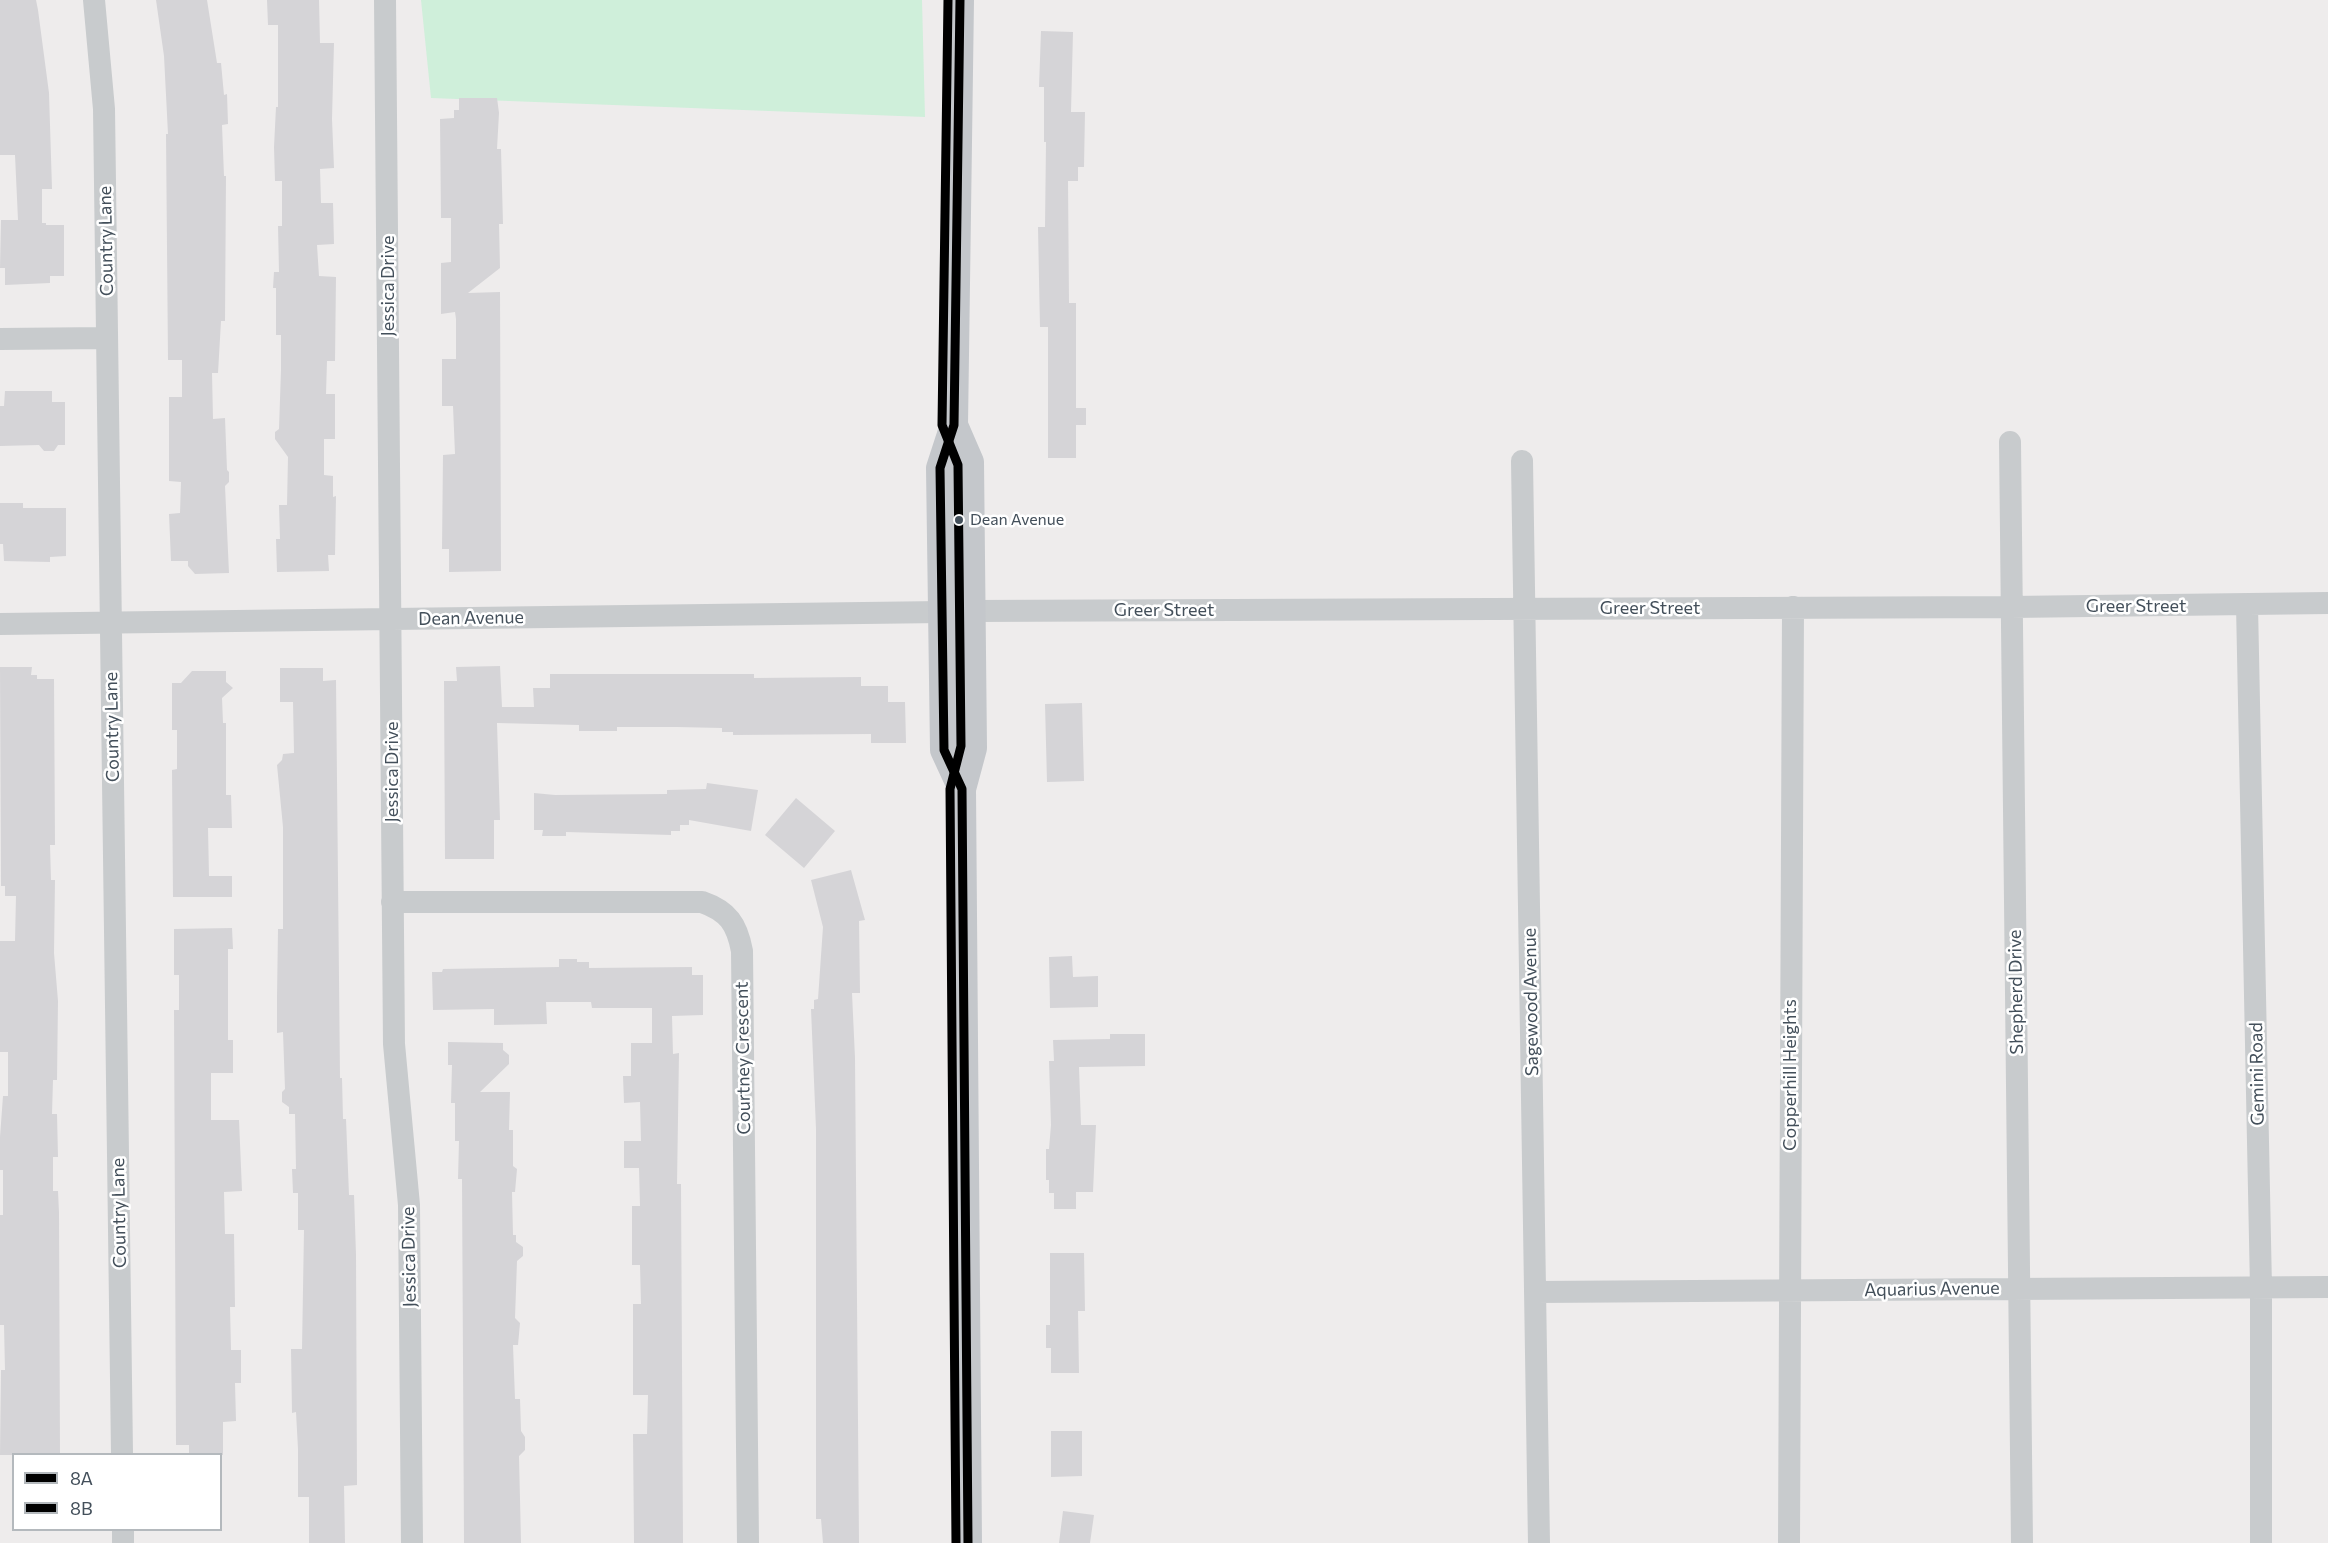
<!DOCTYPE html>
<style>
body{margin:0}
#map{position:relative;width:2328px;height:1543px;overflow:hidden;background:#eeecec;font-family:Commissioner,sans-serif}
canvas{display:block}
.legend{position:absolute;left:12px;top:1453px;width:210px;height:78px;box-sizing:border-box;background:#fff;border:2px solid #b4b9bd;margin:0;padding:8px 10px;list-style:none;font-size:18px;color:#434f5a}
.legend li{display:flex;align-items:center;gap:12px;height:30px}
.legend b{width:30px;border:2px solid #b4b9bd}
</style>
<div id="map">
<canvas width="2328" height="1543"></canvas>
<ul class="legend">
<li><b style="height:8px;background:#000"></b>8A</li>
<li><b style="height:8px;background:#000"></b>8B</li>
</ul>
</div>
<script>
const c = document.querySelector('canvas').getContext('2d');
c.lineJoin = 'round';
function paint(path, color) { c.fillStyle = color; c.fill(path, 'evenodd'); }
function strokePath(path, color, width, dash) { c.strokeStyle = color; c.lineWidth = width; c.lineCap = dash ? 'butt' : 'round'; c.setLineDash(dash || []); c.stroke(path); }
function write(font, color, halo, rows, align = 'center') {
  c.font = font + ' Commissioner,sans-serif'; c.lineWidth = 5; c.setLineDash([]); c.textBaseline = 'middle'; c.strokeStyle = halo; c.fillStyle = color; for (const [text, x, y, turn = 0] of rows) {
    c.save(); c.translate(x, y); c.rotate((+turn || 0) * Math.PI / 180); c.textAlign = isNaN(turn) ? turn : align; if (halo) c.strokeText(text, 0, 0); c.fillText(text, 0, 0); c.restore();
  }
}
const green = new Path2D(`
 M421 0H922L925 117 431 98Z`);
const building = new Path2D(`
 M0 0H36L38 10 49 93 52 189H42V223H46V225H64V276H50V283L5 285V268H0L1 220H18L15 155H0Z
 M156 0H207L217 63H221L224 95 227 94 228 124 222 125 224 176H226L225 321H221L218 373H212L213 419 225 418 227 470 229 472V482L225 486 229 573 195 574 188 566V561H171L169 514 180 513 181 482 169 481V397H182V360H168L166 134H168L164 56Z
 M267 0H319L320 43H334L332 119 334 168 320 169 321 203H333L334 244 317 245 319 276 336 277 335 361H327L326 394H335V439H324V475L333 476V497L336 496 335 555H328L329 571 277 572 276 539H280L279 505H287L288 457 275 439V432L279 429 281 370V335H276V288H273L274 272H279L278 226H282V181H275L274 147 276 107H278V25H268Z
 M1041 31 1073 32 1071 112H1085L1084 167H1078V181H1068L1069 303H1076V408H1086V425H1076V458H1048V327H1040L1039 279 1038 227H1045L1046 142H1044V87H1039Z
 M459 98H497L499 113 497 149H501L503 224H499L500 268 468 293 500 292 501 571 449 572V549H442L443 455 455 454 453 406H442V359H456V319L455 312 441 314V263L451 262V218H441L440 119 454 118V110H459Z
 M5 391H52V402H65V445H58L54 451H44L39 445 0 446V406H4Z
 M0 503H23V508H66V556L50 557V562L4 561 3 544H0Z
 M500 666 502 707H534L533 688H550V674H754V678L861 677V686H888V702H905L906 743H871V734L733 735V732H722V728L677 727H617V731H579V725L497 723 500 820H494V859H445L444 681H457L456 667Z
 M0 667H32L31 675H37V679H54L55 845H50L51 880H55L54 953 58 1001 57 1080H53L52 1114H57L58 1157H53V1191H58L59 1213 60 1455H0L1 1370H5L4 1325H0V1215H3V1170H0V1137L3 1096H8V1052H0V941H15L16 896H5V886H1Z
 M280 668H323V681L336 680 340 1078H342L343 1119H346L349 1195H354L356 1255 357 1485 344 1486 345 1543H309V1497H298V1449L296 1412 292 1413 291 1349H302L304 1230H298V1193H293L292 1169H296L295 1114H289V1107L282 1102V1092L285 1089 283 1032 277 1033V997L278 929H283V827L277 765 282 760 283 754 294 753 293 702H280Z
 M192 671H226V682L233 688 222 698 223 723H226V795H231L232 828H208L209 876H232V897H173L172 770 177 769V730H172V683H181Z
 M1082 703 1084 781 1047 782 1045 704Z
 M707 783 758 790 751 831 689 820V825H680V831H671V835L566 832V836H542L543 830H534V793L555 795 667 794V790L706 789Z
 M796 798 835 831 804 868 765 835Z
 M851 870 865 920 859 921 860 993H852L855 1058 859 1543H823L821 1519H816V1129L811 1009H814V1000L818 999 823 927 811 880Z
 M232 928 233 949H228V1040H233V1073H211V1120H239L242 1191 224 1192 225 1234H234L235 1307H230L231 1350H241V1383H235L236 1421 223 1422V1455H189V1445H176L174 1010H179V975H174V929Z
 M1072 956 1073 977 1098 976V1007L1050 1008 1049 957Z
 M559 959H577V962H589V968L692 967V975H703V1015L672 1016 673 1054 679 1053 677 1184H681L683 1543H634L633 1434H647L648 1395H633V1304H641L640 1265H632V1206H640L639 1168H624V1141H641L640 1102 624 1103 623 1076H631V1043H652V1008H592L591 1002H546L547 1024 494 1025V1009L433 1010 432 972H442L443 969 559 967Z
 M1110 1034H1145V1066L1079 1067 1081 1125H1096L1093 1192H1076V1209H1054V1193H1049V1180H1046V1149H1049L1051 1125 1049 1061H1054L1053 1040 1110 1039Z
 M448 1042 503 1043V1050L509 1055V1064L480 1092H510L509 1130H513V1166L517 1169 515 1192H512L513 1235H516V1242L523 1247V1256L517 1261 515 1318 520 1323 518 1345H513L515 1399H520L521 1431 525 1437V1450L519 1456 521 1543H464L462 1179H458L459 1141H455V1103H451L452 1065H448Z
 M1050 1253H1084L1085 1311H1078L1079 1373H1051V1348H1046V1325H1050Z
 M1051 1431H1082V1476L1051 1477Z
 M1063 1511 1094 1515 1090 1543H1059Z`);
const minor = new Path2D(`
 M94 0 104 109 122 1454
 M385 0 394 1044 409 1205 412 1543
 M0 339 107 338
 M2010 442 2022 1543
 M1522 461 1539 1543
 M2247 605 2261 1288V1543
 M972 611 2011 607 2328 603
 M0 624 942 612
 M392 902H702C728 911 737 924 742 951L748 1543
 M1535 1292 2328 1287
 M123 1530V1543
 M1789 1543 1793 607`);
const major = new Path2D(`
 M960 0 954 425 940 468 944 750 962 789
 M954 425 970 462 973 748 962 789 968 1543`);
const bus1 = new Path2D(`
 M960 0 954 425 940 468 944 750 962 789 968 1543`);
const bus2 = new Path2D(`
 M948 0 942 425 958 465 961 746 950 789 956 1543`);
const markers = [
 [959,520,5,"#434f5a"]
];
const busNames = [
 ["Dean Avenue",970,520]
];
const streetNames = [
 ["Country Lane",106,241,-91],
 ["Jessica Drive",388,286,-90],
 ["Greer Street",2136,606],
 ["Greer Street",1650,608],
 ["Greer Street",1164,610],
 ["Dean Avenue",471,618,-1],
 ["Country Lane",112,727,-91],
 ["Jessica Drive",392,772,-90],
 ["Shepherd Drive",2016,992,-91],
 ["Sagewood Avenue",1531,1002,-91],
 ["Courtney Crescent",743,1058,-91],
 ["Gemini Road",2257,1074,-91],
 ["Copperhill Heights",1790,1075,-90],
 ["Country Lane",119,1213,-91],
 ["Jessica Drive",409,1257,-91],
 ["Aquarius Avenue",1932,1289,-1]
];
paint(green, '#cfefda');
paint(building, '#d5d4d7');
strokePath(minor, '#c8cbcd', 22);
strokePath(major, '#c4c7cb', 28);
strokePath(bus1, '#000', 9);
strokePath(bus2, '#000', 9);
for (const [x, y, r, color] of markers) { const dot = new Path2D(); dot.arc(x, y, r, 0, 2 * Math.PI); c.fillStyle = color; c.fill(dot); strokePath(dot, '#fff', 2); }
write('16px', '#434f5a', '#fff', busNames, 'left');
write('18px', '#434f5a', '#fff', streetNames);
</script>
